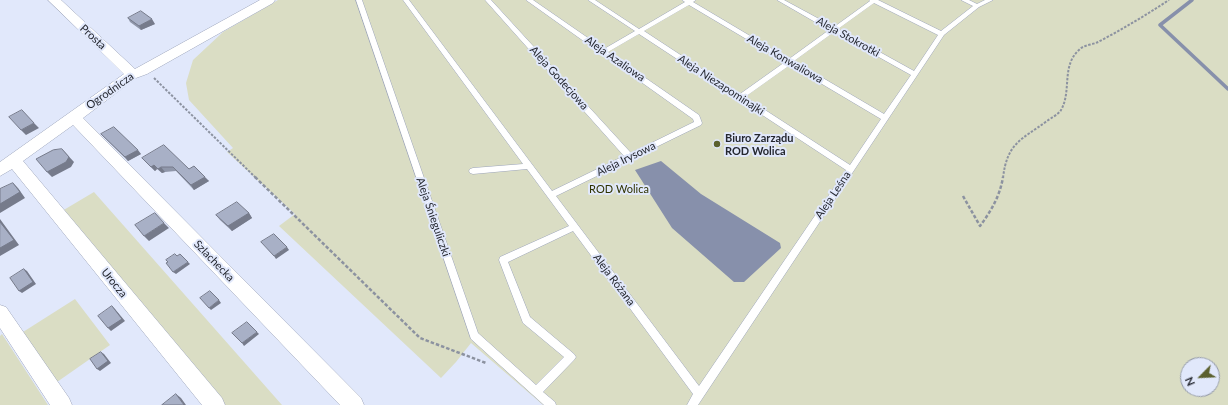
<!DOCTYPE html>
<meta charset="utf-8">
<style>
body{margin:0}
#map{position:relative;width:1228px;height:405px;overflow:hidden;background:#e1e8fb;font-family:Lato,sans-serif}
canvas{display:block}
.north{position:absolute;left:1180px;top:357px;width:40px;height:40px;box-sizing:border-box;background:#e1e8fb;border:1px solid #959ba9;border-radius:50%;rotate:246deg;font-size:11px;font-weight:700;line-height:16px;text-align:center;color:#24272f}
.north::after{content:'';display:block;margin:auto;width:14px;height:18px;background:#5b602e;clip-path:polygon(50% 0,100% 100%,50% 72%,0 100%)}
</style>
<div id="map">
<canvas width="1228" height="405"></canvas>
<div class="north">N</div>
</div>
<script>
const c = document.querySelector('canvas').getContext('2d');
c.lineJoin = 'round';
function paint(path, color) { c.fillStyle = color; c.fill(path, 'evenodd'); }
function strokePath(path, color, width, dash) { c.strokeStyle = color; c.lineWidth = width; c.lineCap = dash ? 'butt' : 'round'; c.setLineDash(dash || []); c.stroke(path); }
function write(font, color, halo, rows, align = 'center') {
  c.font = font + ' Lato,sans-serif'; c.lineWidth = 4; c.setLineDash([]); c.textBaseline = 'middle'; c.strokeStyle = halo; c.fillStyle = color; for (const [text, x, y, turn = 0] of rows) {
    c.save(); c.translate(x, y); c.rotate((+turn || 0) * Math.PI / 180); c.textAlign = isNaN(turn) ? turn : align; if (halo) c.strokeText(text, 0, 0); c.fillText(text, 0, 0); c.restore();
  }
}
const green = new Path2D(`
 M278 0H1228V405H543L471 343 456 362 441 378 279 226 295 214 227 152 233 148 189 100 186 83 193 60 223 32ZM1188 365H1212V389H1188Z
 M94 192 282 405H222L62 211Z
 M75 299 110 345 57 382 23 332Z
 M2 334 48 405H0V336Z`);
const water = new Path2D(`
 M661 161 701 194 780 243 781 248 744 282H734L672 228 635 170Z`);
const stream = new Path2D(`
 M1192 0 1160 25 1228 89`);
const pathFar1 = new Path2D(`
 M154 78 256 178
 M1003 178C1007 143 1021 140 1047 121 1051 118 1059 114 1061 110 1072 91 1061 66 1079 50 1083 45 1092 45 1098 42 1123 29 1146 15 1169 0`);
const path = new Path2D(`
 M255 177 420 338 486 363
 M963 196 980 226C991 211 1000 196 1003 177`);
const lane = new Path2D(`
 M356 0H362L478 333 536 385 564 357 523 323 499 260 500 257 569 226 527 169 473 174 470 173 469 171 470 169 473 168 523 164 403 0H409L552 191 624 156 485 0H491L631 153 694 122 693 119 526 0H533L604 49 635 31 588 0H595L639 29 685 2 682 0H696L693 2 789 59 829 30 777 0H784L834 27 870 1 869 0H878L941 31 973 6 961 0H969L977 4 985 0H993L979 7 944 35 698 405H687L693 394 573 231 508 262 530 317 574 354 576 357 574 360 543 392 555 402 556 405H544L471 339ZM874 3 938 35 914 71 838 29ZM689 5 785 62 740 94 644 31ZM834 32 911 75 884 114 794 61ZM639 34 846 170 699 386 556 196 701 125 702 123 699 115 608 52ZM790 65 881 119 850 165 745 97Z`);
const street = new Path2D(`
 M48 0H61L135 69 260 0H275L273 3 147 74 136 78 83 118 361 398 364 405H340L73 125 23 161 222 398 225 405H202L12 169 0 176V162L124 74Z
 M0 305 6 307 69 398 72 405H50L0 328Z`);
const wall = new Path2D(`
 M128 18 155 24 141 30 130 22Z
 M101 134 141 154 128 161Z
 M142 158 189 169 209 181 194 190 176 171 165 172 162 173 157 169 155 171Z
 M249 213 252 218 232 231 220 220 216 215Z`);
const shadedWall = new Path2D(`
 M152 19 155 24 141 30 139 26Z
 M34 123 39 128 26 135 21 130Z
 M62 149 74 162 71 167 52 177 47 172Z
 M138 150 141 154 128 161 125 157Z
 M154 165 157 169 155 171 151 167Z
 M161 167 165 172 162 173 158 169Z
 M205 177 209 181 194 190 191 185Z
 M13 183 18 188 25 198 0 213V204Z
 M249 213 252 218 232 231 228 226Z
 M0 219 19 245 0 256Z
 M164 223 169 228 149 241 144 236Z
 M287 247 289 250 276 259 274 256Z
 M188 262 190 264 176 274 173 272Z
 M24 269 27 271 36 284 22 293 19 291Z
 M219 300 221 303 211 310 209 308Z
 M112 306 115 309 125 321 111 331 108 328Z
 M257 332 259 334 244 346 242 343Z
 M101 352 104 354 111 363 100 371 97 369Z
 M176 394 181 398 186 405H184Z`);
const building = new Path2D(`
 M141 11 152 19 139 26 128 18Z
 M22 110 34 123 21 130 9 117Z
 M114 127 138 150 125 157 101 134Z
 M164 145 189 169 194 166 205 177 191 185 173 167H161L158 169 154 165 151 167 142 158Z
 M62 149 69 157 66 162 47 172 36 159 53 150Z
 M13 183 20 192 0 204V189Z
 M237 202 249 213 228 226 216 215Z
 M155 213 164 223 144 236 135 225Z
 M0 222 14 240 0 248Z
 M274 234 287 247 274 256 261 242Z
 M175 254 177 256 180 254 188 262 173 272 166 263 168 262 166 260Z
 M24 269 33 282 19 291 10 278Z
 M210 291 219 300 209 308 200 298Z
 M112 306 122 319 108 328 98 316Z
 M247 322 257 332 242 343 232 333Z
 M101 352 108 361 97 369 90 359Z
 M176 394 184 405H162Z`);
const markers = [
 [717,144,4,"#5b602e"]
];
const streetNames = [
 ["Prosta",93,37,43],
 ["Aleja Stokrotki",848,37,29],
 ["Aleja Azaliowa",615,59,35],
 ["Aleja Konwaliowa",785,59,30],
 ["Aleja Godecjowa",559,78,48],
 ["Aleja Niezapominajki",721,85,33],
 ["Ogrodnicza",110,91,-35],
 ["Aleja Irysowa",626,159,-26],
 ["Aleja Leśna",833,195,-56],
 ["Aleja Śnieguliczki",433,217,71],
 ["Szlachecka",214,261,46],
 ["Aleja Różana",614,280,53],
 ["Urocza",114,283,51]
];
const poiNames = [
 ["Biuro Zarządu",725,138],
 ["ROD Wolica",725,151]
];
const parkNames = [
 ["ROD Wolica",619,189]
];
paint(green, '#daddc4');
paint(water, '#8790ab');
strokePath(stream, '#8790ab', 3.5);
strokePath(lane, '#9da5bb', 1);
strokePath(street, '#9da5bb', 1);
strokePath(pathFar1, '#8c92a0', 2, [2.5, 1.5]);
strokePath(path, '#8c92a0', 2.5, [3.5, 2]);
paint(lane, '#fff');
paint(street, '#fff');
paint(wall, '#9097aa');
paint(shadedWall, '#767b8b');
paint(building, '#a8b0c6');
strokePath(building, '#767b8b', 1);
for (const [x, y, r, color] of markers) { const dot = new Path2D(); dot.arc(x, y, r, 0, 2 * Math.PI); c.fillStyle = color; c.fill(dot); strokePath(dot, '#e1e8fb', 1.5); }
write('11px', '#24272f', '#e1e8fb', streetNames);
write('bold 11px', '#24272f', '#e1e8fb', poiNames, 'left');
write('11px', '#2f3300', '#e1e8fb', parkNames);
</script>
